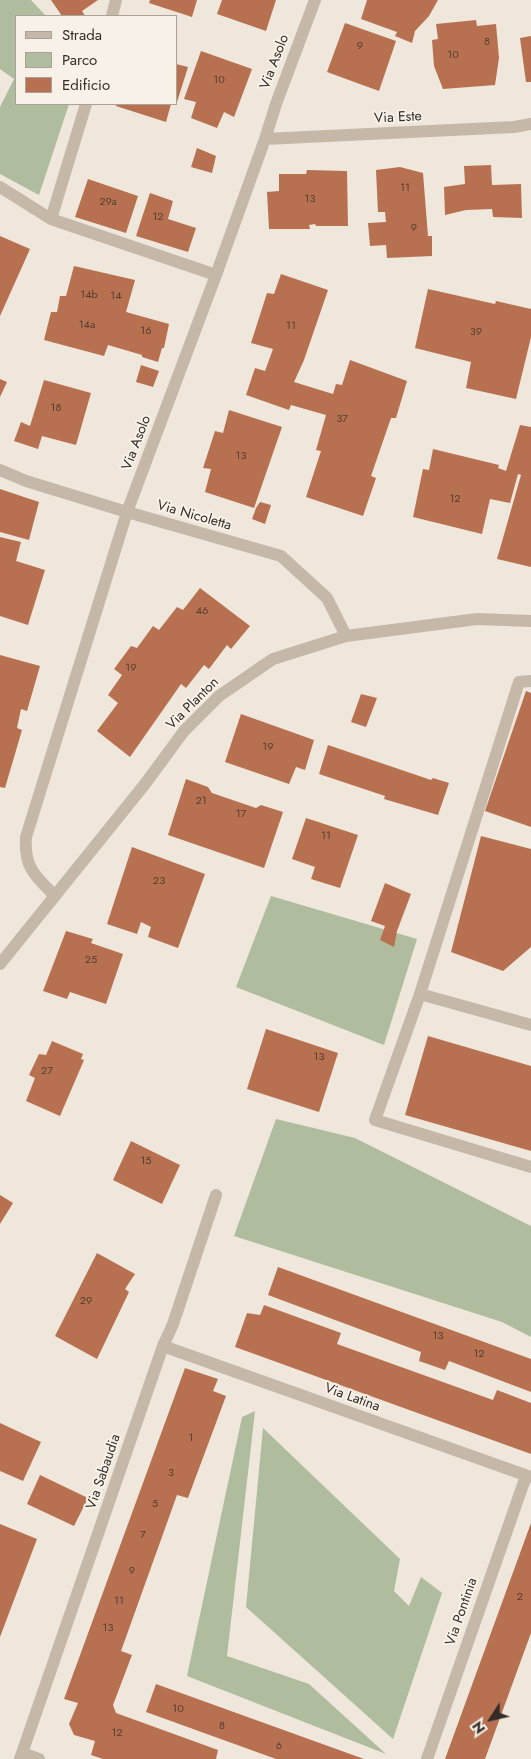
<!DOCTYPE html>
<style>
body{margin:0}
#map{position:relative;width:531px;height:1759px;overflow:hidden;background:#efe7db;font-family:Jost,sans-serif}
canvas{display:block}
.legend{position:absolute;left:15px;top:15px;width:162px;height:90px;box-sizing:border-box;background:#f7f1e7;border:1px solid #a9a29b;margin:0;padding:6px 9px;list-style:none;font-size:15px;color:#332c28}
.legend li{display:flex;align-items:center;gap:10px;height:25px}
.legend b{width:25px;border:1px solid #a9a29b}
.north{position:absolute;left:466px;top:1694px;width:50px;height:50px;-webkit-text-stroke:4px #f7f1e7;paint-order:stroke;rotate:235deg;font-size:14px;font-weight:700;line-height:20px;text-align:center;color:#332c28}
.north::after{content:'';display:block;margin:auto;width:18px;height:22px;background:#332c28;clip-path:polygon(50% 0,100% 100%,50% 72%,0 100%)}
</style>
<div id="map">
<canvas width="531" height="1759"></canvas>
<ul class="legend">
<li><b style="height:6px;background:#c5b8a9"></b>Strada</li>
<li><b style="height:14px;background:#afbc9d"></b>Parco</li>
<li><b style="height:14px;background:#b87150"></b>Edificio</li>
</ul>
<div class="north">N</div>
</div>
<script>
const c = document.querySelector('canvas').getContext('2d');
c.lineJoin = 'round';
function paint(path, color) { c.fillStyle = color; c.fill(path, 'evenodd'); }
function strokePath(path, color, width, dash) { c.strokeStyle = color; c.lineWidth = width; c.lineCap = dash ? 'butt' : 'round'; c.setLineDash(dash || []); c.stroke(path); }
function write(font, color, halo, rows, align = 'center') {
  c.font = font + ' Jost,sans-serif'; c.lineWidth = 4; c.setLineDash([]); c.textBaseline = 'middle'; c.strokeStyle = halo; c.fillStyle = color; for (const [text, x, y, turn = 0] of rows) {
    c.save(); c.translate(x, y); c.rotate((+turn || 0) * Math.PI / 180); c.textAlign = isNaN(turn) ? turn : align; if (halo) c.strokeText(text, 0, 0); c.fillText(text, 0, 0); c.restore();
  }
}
const green = new Path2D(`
 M0 0H31L46 16H16V104H69L39 195 0 174V107L14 79 0 69Z
 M271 896 417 939 384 1045 236 987Z
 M276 1119 355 1138 531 1226V1337L502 1322 234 1236Z
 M255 1411 227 1656 309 1684 386 1754 187 1676 242 1417Z
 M263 1428 400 1559 394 1591 409 1606 421 1577 442 1593 393 1739 246 1607Z`);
const building = new Path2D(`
 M51 0H98L82 11 85 16H62Z
 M150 0H197L192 17 149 3Z
 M222 0H276L266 31 217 14Z
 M367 0H438L429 16 415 31 412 43 395 36 397 32 361 19Z
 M476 20 477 26 496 24 499 58 495 85 443 89 434 66 432 40 438 39 436 24Z
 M345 23 396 41 379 91 327 72Z
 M531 36V82H526L520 38Z
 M201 51 252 69 234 117 224 112 217 128 191 118 196 102 184 99Z
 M176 64 188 67 177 102H176Z
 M116 104H171L166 122 116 106Z
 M197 148 216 156 212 173 191 167Z
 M491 165 492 185 521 184 522 218 493 217 492 209 466 210 445 215 444 187 465 184 464 166Z
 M400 167 423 173 428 236H432V256L387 258 386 245 370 246 368 223 386 222 385 212H378L376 170Z
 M307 170 347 171 348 226H316L315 224 309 225 310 229H269L267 192 279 191V174H306Z
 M88 179 138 196 126 233 75 217Z
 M150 193 173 201 168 219 196 228 188 252 136 236Z
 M0 236 30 249 0 316Z
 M74 266 135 280 126 312 169 324 164 348H162L158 362 142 357V355L108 345 104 356 44 340 51 312H57L60 296H66Z
 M281 274 328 290 304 360 294 382 333 394 336 384 342 385 350 360 407 381 396 418H391L371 476 376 478 363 516 306 497 321 451 316 450 326 415 291 405 289 410 246 395 255 368 265 371 273 349 251 343 267 293 274 294Z
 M428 289 495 304 496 301 531 309V337L516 399 466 388 471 362 415 348Z
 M141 365 159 371 153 387 136 382Z
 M0 379 7 382 0 397Z
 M44 380 91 393 76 445 42 436 38 449 14 441 21 422 30 426Z
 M229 410 282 427 254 508 205 492 211 469 203 468 215 431 223 433Z
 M520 425 531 427V567L497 559 521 475 518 474 510 503 490 499 482 534 413 517 423 469 429 470 433 449 499 465 498 468 506 471Z
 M0 489 39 502 29 540 0 532Z
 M260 502 271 505 265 524 252 519 256 508Z
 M0 537 21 542 16 561 45 570 28 625 0 616Z
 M200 588 250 626 231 649 227 645 209 669 204 665 186 688 181 684 130 757 97 731 118 703 108 695 122 675 114 669 131 646 137 648 153 626 159 630 177 607 183 610Z
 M0 655 40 666 27 711 21 709 17 728 22 730 5 788 0 787Z
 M526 691 531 693V827L485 811Z
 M361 694 377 698 366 727 351 722Z
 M241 714 314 740 305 770 296 767 289 784 225 762Z
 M328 745 431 780 433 778 449 783 438 815 384 799 385 796 319 774Z
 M186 779 208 787 212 793 256 808 261 805 283 812 264 868 168 835Z
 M306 818 358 835 340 888 311 879 315 867 292 859Z
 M481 836 531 849V947L503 971 451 952Z
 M132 847 205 874 178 948 148 937 151 927 141 922 137 934 107 924Z
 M385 883 411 894 397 931 394 947 380 940 385 926 371 921Z
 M66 931 93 939 91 943 123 954 106 1004 70 992 67 999 43 991Z
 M266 1029 338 1053 319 1112 247 1089Z
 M428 1036 531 1066V1151L405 1115Z
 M52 1041 83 1054 81 1059 84 1060 60 1116 26 1101 35 1078 29 1075 39 1054 46 1055Z
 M131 1141 180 1165 162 1204 113 1180Z
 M0 1195 13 1203 0 1224Z
 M97 1253 135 1274 125 1289 129 1292 97 1359 55 1336Z
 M278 1267 531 1359V1392L449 1361 445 1370 419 1361 421 1352 268 1295Z
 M264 1305 341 1333 337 1344 493 1400 497 1390 531 1403V1454L235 1347 247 1313 260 1315Z
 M185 1368 218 1379 213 1391 226 1396 188 1498 177 1495 121 1651 132 1655 113 1705 116 1713 218 1750 216 1759H103L91 1755 95 1741 74 1735 69 1724 78 1703 64 1699Z
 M0 1423 41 1442 23 1481 0 1471Z
 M40 1475 88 1498 74 1526 27 1504Z
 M531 1523V1633L485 1759H445Z
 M0 1524 37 1539 0 1637Z
 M156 1684 364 1759H276L146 1712Z`);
const lane = new Path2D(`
 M531 681 519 682 420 994 375 1120 531 1167
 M420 994 531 1025`);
const street = new Path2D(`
 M112 16 116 0
 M265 139 514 127 531 124
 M0 187 51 219 216 275
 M51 219 86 104
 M0 470 26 481 127 512 281 556 327 598 346 636
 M54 895C34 875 24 867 26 837L127 512 216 275 265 139 276 104 315 0
 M0 964 145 784 184 731 219 696 273 659 346 636 477 619 531 621
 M163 1346 531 1477
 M22 1753 39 1759
 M20 1759 163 1346 173 1324 216 1195
 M427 1759 526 1476`);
const numberNames = [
 ["8",487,42],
 ["9",360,46],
 ["10",453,55],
 ["10",219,80],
 ["11",405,188],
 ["13",310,199],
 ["29a",108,202],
 ["12",158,217],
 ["9",414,228],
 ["14b",89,295],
 ["14",116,296],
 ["14a",87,325],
 ["11",291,326],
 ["16",146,331],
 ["39",476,332],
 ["18",56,408],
 ["37",342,419],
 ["13",241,456],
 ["12",455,499],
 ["46",202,611],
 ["19",131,668],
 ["19",268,747],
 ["21",201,801],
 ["17",241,814],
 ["11",326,836],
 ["23",159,881],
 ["25",91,960],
 ["13",319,1057],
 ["27",47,1071],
 ["15",146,1161],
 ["29",86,1301],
 ["13",438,1336],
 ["12",479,1354],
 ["1",191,1438],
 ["3",171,1473],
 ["5",155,1504],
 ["7",143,1535],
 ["9",132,1571],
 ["2",520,1597],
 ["11",119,1601],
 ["13",108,1628],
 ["10",178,1709],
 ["8",222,1726],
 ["12",117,1733],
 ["6",279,1746]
];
const streetNames = [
 ["Via Asolo",275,62,-69],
 ["Via Este",398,118,-3],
 ["Via Asolo",137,443,-69],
 ["Via Nicoletta",194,516,16],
 ["Via Planton",193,704,-45],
 ["Via Latina",352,1398,20],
 ["Via Sabaudia",104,1472,-71],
 ["Via Pontinia",462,1612,-71]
];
paint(green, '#afbc9d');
paint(building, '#b87150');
strokePath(lane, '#c5b8a9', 12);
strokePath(street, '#c5b8a9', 12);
write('11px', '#543d32', null, numberNames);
write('14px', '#332c28', '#f7f1e7', streetNames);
</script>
